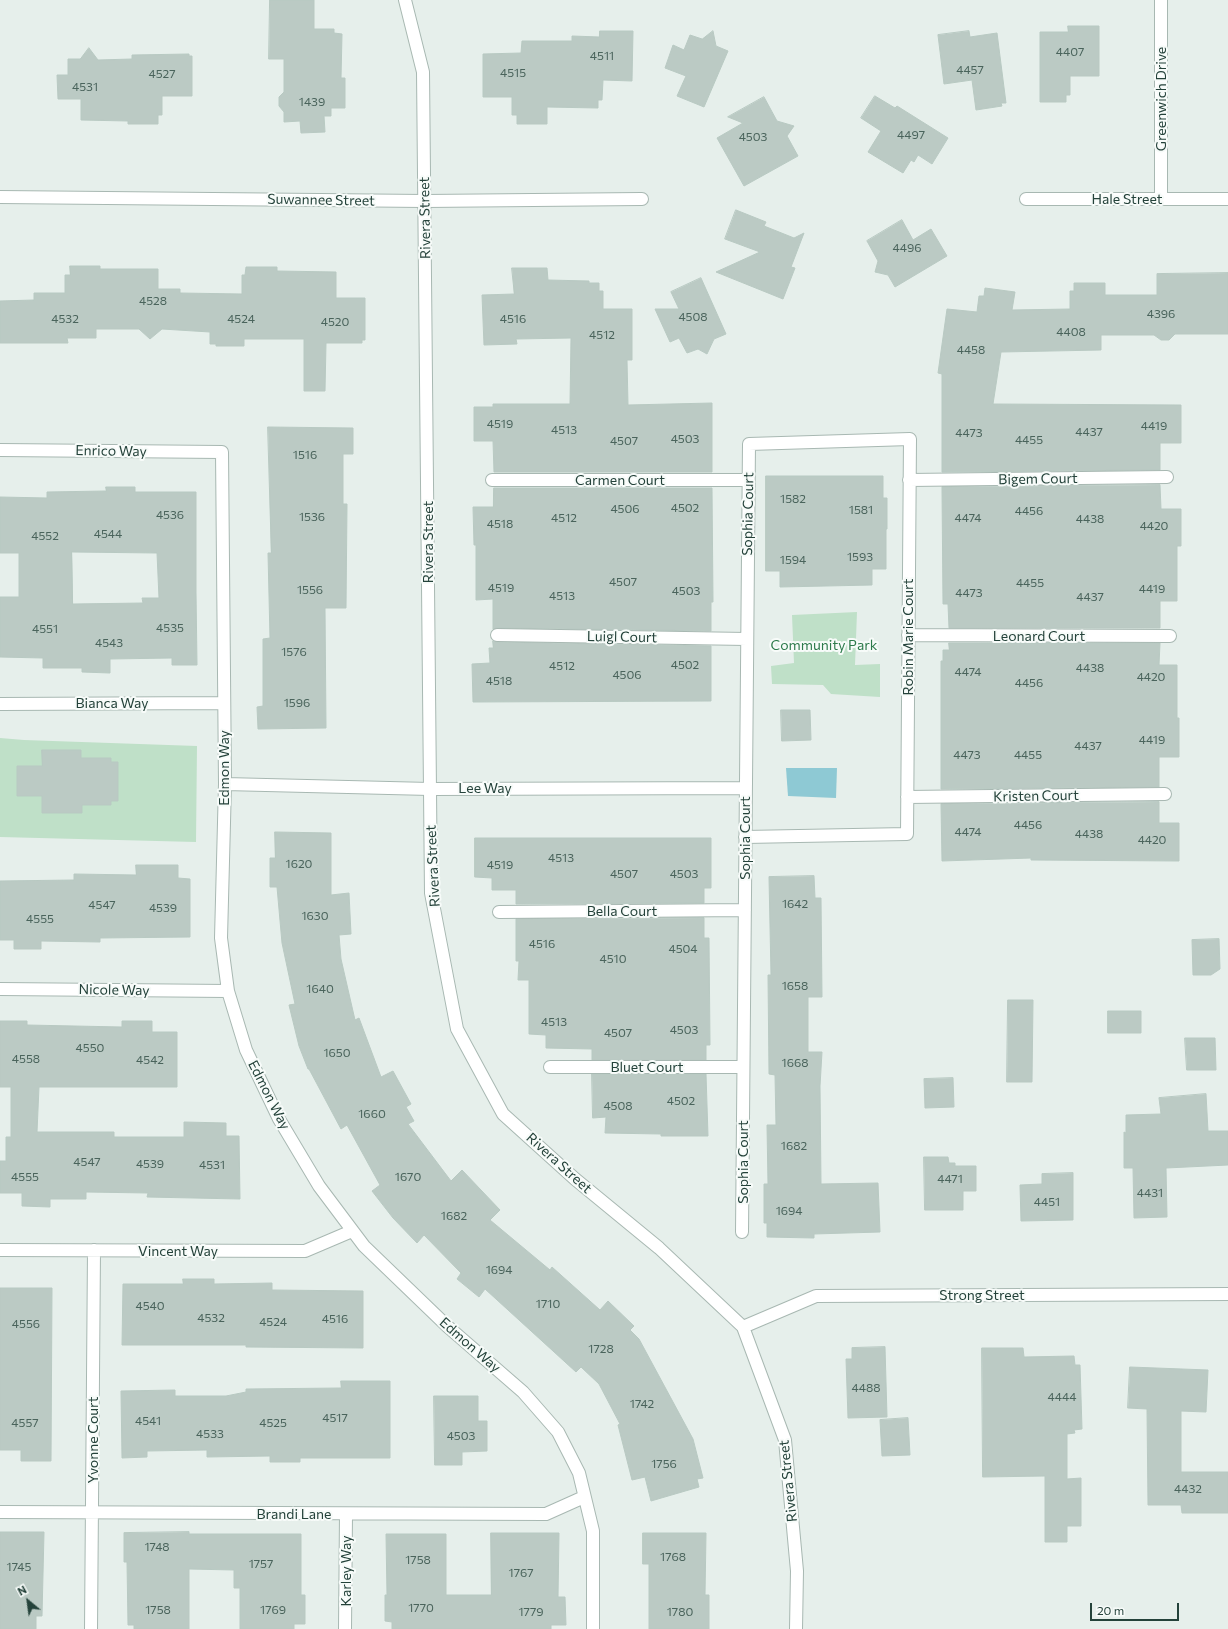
<!DOCTYPE html>
<style>
body{margin:0}
#map{position:relative;width:1228px;height:1629px;overflow:hidden;background:#e6efeb;font-family:Commissioner,sans-serif}
canvas{display:block}
.north{position:absolute;left:8px;top:1581px;width:40px;height:40px;-webkit-text-stroke:3px #f7fbf9;paint-order:stroke;rotate:331deg;font-size:11px;font-weight:700;line-height:16px;text-align:center;color:#24423a}
.north::after{content:'';display:block;margin:auto;width:14px;height:18px;background:#24423a;clip-path:polygon(50% 0,100% 100%,50% 72%,0 100%)}
.scale{position:absolute;left:1090px;top:1603px;width:89px;height:18px;box-sizing:border-box;border:2px solid #24423a;border-top:0;padding-left:5px;font-size:12px;line-height:14px;white-space:nowrap;color:#24423a;-webkit-text-stroke:3px #f7fbf9;paint-order:stroke}
</style>
<div id="map">
<canvas width="1228" height="1629"></canvas>
<div class="north">N</div>
<div class="scale">20 m</div>
</div>
<script>
const c = document.querySelector('canvas').getContext('2d');
c.lineJoin = 'round';
function paint(path, color) { c.fillStyle = color; c.fill(path, 'evenodd'); }
function strokePath(path, color, width, dash) { c.strokeStyle = color; c.lineWidth = width; c.lineCap = dash ? 'butt' : 'round'; c.setLineDash(dash || []); c.stroke(path); }
function write(font, color, halo, rows, align = 'center') {
  c.font = font + ' Commissioner,sans-serif'; c.lineWidth = 4; c.setLineDash([]); c.textBaseline = 'middle'; c.strokeStyle = halo; c.fillStyle = color; for (const [text, x, y, turn = 0] of rows) {
    c.save(); c.translate(x, y); c.rotate((+turn || 0) * Math.PI / 180); c.textAlign = isNaN(turn) ? turn : align; if (halo) c.strokeText(text, 0, 0); c.fillText(text, 0, 0); c.restore();
  }
}
const green = new Path2D(`
 M857 612 855 665 880 664V697L831 694 823 685 772 684 771 666 794 663 792 615Z
 M0 738 24 740 197 746 196 842 0 837Z`);
const water = new Path2D(`
 M786 768H837L836 798 788 796Z`);
const building = new Path2D(`
 M270 0H314V29H334V33L342 34 341 78H345V108H331V116H324L325 132 301 133 300 121 284 122V112L279 106V97L284 92V59H269Z
 M1068 26H1099V76H1070V95H1066V102H1040V32H1068Z
 M600 31H633L632 81 603 80 602 100H598V108L547 107V124H517V115H512V97H483V54L521 53 522 41H572V36L599 37Z
 M713 31 716 46 728 51 704 107 677 96 686 76 665 68 673 45 684 50 690 35 702 39Z
 M969 31 970 37 997 33 1006 103H1001L1002 106 976 110 972 80 944 84 938 35Z
 M89 48 98 60 132 59V55L189 54V56H192V96H162V115H158V124H128V121L81 120V99H58L57 75H68V59H80Z
 M875 96 895 108 897 106 948 138 932 164 918 155 914 162 911 160 903 173 868 152 881 131 861 118Z
 M764 97 777 121 794 126 787 136 798 156 744 186 717 138 743 123 728 117Z
 M736 210 766 222 764 226 794 238 804 233 791 267 795 268 783 299 716 272 760 252 725 239Z
 M902 220 913 240 931 229 947 256 895 287 888 275 875 272 878 261 867 241Z
 M70 266H100V269H158V289H180V293L242 294V275H245L246 267H277V271L336 272V298H365V340H362V343H326L325 391H304V339H244V346H216V344H210V332L162 329 150 339 139 329H96V338H67L68 343H0V301L34 300V293H65V275H70Z
 M512 268H547L548 280 589 281V283H599V291H603V309H632V360H627L628 405 712 403V472H494L493 441H474V407H493V404H570L571 338 516 339 517 344 484 345 482 295 514 294Z
 M1228 273V334H1175L1169 340H1161L1154 335H1101V350L1001 352 993 404 1181 405V443H1160V470L942 472V374L938 373 947 309 977 312 979 296H984L985 288 1015 292 1012 310 1070 309V291H1074V283H1105V295H1157V274Z
 M701 278 726 334 714 339 707 354 698 349 687 353 679 338 670 342 655 309H679L671 292Z
 M268 427 353 428V454H343V504H347L346 608H325L326 728 258 729 257 707 263 706V639L270 638 268 553H271Z
 M766 476H883V498H887V529H886V569H872V585L780 587V571H766Z
 M1160 485 1161 509H1181V546H1177V601H1160V628H949L948 604H943L942 487Z
 M106 487H135V492H196V592L197 665H172V658L110 659V673L82 672V668H43V658L0 657V597H19V553H0V497L47 498V492L106 491ZM72 552 157 553 159 598H142L143 603 73 604Z
 M494 488H712L713 602H711V631L497 628 493 629V599L476 600V545H474L473 507H493Z
 M493 641 497 642 711 646V701L473 702 472 664 490 663 489 648H493Z
 M949 643H1160L1159 665H1177V718H1179V757H1159V787L941 789V661H943V650H949Z
 M781 710H810L811 740 782 741Z
 M42 750H81V758H111V762H118V801H111V805H82V813H42V796H17V766H42Z
 M1159 802V823H1179V861L1031 860V858L942 861 941 804Z
 M275 832 331 833V895L349 893 351 934 339 935 341 959 355 1020 359 1018 381 1077 393 1071 411 1104 406 1107 414 1121 408 1124 451 1181 462 1170 500 1210 490 1220 550 1270 552 1267 600 1310 608 1301 634 1326 630 1330 639 1339 693 1439 703 1478 697 1479 699 1487 651 1501 645 1477 632 1480 618 1425 620 1424 599 1384 581 1367 576 1372 485 1289 479 1297 457 1279 461 1273 424 1235 417 1243 393 1218 372 1191 380 1185 347 1125 341 1129 309 1069H308L299 1046 289 1005 295 1004 282 943 277 887H270V858H275Z
 M475 838H711V888H704V903L516 904V890H492V878L475 877Z
 M136 865H178V878L190 879V937L100 938V942L41 941V949H14V940H0V881L74 880V874L136 875Z
 M814 876 815 898H821L822 997H808V1052H822L820 1086 821 1184 878 1183 880 1232 814 1234V1238L767 1237V1223H764V1184H768L767 1125H776L775 1075 769 1074 768 975H771L769 877Z
 M704 918V938H709L710 1045H706V1060H592V1049L546 1048V1035L529 1034V980H518L519 961H516V919Z
 M1219 939 1220 969 1211 975H1193L1192 940Z
 M1008 1000H1033L1032 1082H1007Z
 M1108 1011H1141V1033H1108Z
 M0 1021H27V1025L122 1027V1021H152V1032H177V1087H39L37 1132H114V1137H184V1122L226 1123V1136H239L240 1199 147 1197 148 1193 86 1192V1199H50V1207L22 1206V1193H0V1161H6V1137H11V1087H0Z
 M1185 1038H1215L1216 1070H1187Z
 M592 1074H706L708 1136H661V1134L605 1133 606 1117 593 1118Z
 M953 1078 954 1107 925 1108 924 1079Z
 M1206 1094 1208 1131H1228V1165L1166 1168 1167 1217 1134 1218 1133 1168H1124V1132L1126 1133V1115L1161 1114 1159 1098Z
 M924 1157H948L949 1163H955V1166H976V1191H963V1210H925Z
 M1073 1173V1220L1021 1221 1020 1185 1042 1184V1174Z
 M183 1279H214V1284L272 1283V1290L363 1291V1348L246 1347V1345H122L123 1284H183Z
 M0 1288H52L51 1461H21V1450H0Z
 M885 1347 887 1417 848 1418 846 1359H852V1348Z
 M982 1348H1023L1024 1357 1074 1356 1075 1365H1080L1082 1429 1074 1430 1075 1433 1067 1434V1479L1081 1478V1526H1067V1542H1045V1476L983 1477Z
 M1130 1367 1208 1370 1206 1412 1181 1411V1472H1228V1513H1182L1181 1505H1148L1147 1409 1128 1408Z
 M341 1381H390V1458H300V1462H270V1456L207 1457V1450L147 1451V1457L122 1458 121 1391 175 1390V1396H226L246 1392V1389L341 1388Z
 M434 1396H478V1421H487V1451L462 1452V1465H435Z
 M908 1418 910 1455 882 1456 880 1420Z
 M0 1532H44L42 1616H36V1629H0Z
 M189 1532V1534H301V1595H305V1624H294V1629H240V1588H234V1570L189 1569V1629H134V1625H128L127 1562H124V1533Z
 M491 1533H559L558 1597H565L566 1625H551V1629H392V1622L385 1621V1595H387L386 1534H446V1595H491Z
 M643 1533H706L705 1595H709V1629H649V1564H643Z`);
const minor = new Path2D(`
 M1161 0V199
 M0 197 425 201 642 199
 M1026 199H1228
 M0 450 222 452 225 784 221 938 228 991 246 1050 279 1119 319 1186 364 1246 447 1326 523 1392 558 1432 579 1473 593 1531V1629
 M492 480H748
 M909 480 1167 477
 M497 635 747 639
 M908 635 1170 636
 M0 704 224 703
 M225 784 430 789 746 788
 M907 797 1165 794
 M499 912 745 910
 M0 989 228 991
 M550 1067H743
 M742 1232 749 444 910 439 907 834 745 837
 M0 1250 305 1251 352 1231
 M0 1512 546 1514 584 1497
 M91 1629 94 1250
 M345 1629 346 1514`);
const tertiary = new Path2D(`
 M405 0 423 72 431 893 457 1029 503 1114 575 1179 659 1248 743 1327 785 1440 797 1571 796 1629
 M743 1327 816 1296 1228 1294`);
const numberNames = [
 ["4407",1070,52],
 ["4511",602,56],
 ["4457",970,70],
 ["4515",513,73],
 ["4527",162,74],
 ["4531",85,87],
 ["1439",312,102],
 ["4497",911,135],
 ["4503",753,137],
 ["4496",907,248],
 ["4528",153,301],
 ["4396",1161,314],
 ["4508",693,317],
 ["4532",65,319],
 ["4524",241,319],
 ["4516",513,319],
 ["4520",335,322],
 ["4408",1071,332],
 ["4512",602,335],
 ["4458",971,350],
 ["4519",500,424],
 ["4419",1154,426],
 ["4513",564,430],
 ["4437",1089,432],
 ["4473",969,433],
 ["4503",685,439],
 ["4455",1029,440],
 ["4507",624,441],
 ["1516",305,455],
 ["1582",793,499],
 ["4502",685,508],
 ["4506",625,509],
 ["1581",861,510],
 ["4456",1029,511],
 ["4536",170,515],
 ["1536",312,517],
 ["4512",564,518],
 ["4474",968,518],
 ["4438",1090,519],
 ["4518",500,524],
 ["4420",1154,526],
 ["4544",108,534],
 ["4552",45,536],
 ["1593",860,557],
 ["1594",793,560],
 ["4507",623,582],
 ["4455",1030,583],
 ["4519",501,588],
 ["4419",1152,589],
 ["1556",310,590],
 ["4503",686,591],
 ["4473",969,593],
 ["4513",562,596],
 ["4437",1090,597],
 ["4535",170,628],
 ["4551",45,629],
 ["4543",109,643],
 ["1576",294,652],
 ["4502",685,665],
 ["4512",562,666],
 ["4438",1090,668],
 ["4474",968,672],
 ["4506",627,675],
 ["4420",1151,677],
 ["4518",499,681],
 ["4456",1029,683],
 ["1596",297,703],
 ["4419",1152,740],
 ["4437",1088,746],
 ["4473",967,755],
 ["4455",1028,755],
 ["4456",1028,825],
 ["4474",968,832],
 ["4438",1089,834],
 ["4420",1152,840],
 ["4513",561,858],
 ["1620",299,864],
 ["4519",500,865],
 ["4507",624,874],
 ["4503",684,874],
 ["1642",795,904],
 ["4547",102,905],
 ["4539",163,908],
 ["1630",315,916],
 ["4555",40,919],
 ["4516",542,944],
 ["4504",683,949],
 ["4510",613,959],
 ["1658",795,986],
 ["1640",320,989],
 ["4513",554,1022],
 ["4503",684,1030],
 ["4507",618,1033],
 ["4550",90,1048],
 ["1650",337,1053],
 ["4558",26,1059],
 ["4542",150,1060],
 ["1668",795,1063],
 ["4502",681,1101],
 ["4508",618,1106],
 ["1660",372,1114],
 ["1682",794,1146],
 ["4547",87,1162],
 ["4539",150,1164],
 ["4531",212,1165],
 ["4555",25,1177],
 ["1670",408,1177],
 ["4471",950,1179],
 ["4431",1150,1193],
 ["4451",1047,1202],
 ["1694",789,1211],
 ["1682",454,1216],
 ["1694",499,1270],
 ["1710",548,1304],
 ["4540",150,1306],
 ["4532",211,1318],
 ["4516",335,1319],
 ["4524",273,1322],
 ["4556",26,1324],
 ["1728",601,1349],
 ["4488",866,1388],
 ["4444",1062,1397],
 ["1742",642,1404],
 ["4517",335,1418],
 ["4541",148,1421],
 ["4557",25,1423],
 ["4525",273,1423],
 ["4533",210,1434],
 ["4503",461,1436],
 ["1756",664,1464],
 ["4432",1188,1489],
 ["1748",157,1547],
 ["1768",673,1557],
 ["1758",418,1560],
 ["1757",261,1564],
 ["1745",19,1567],
 ["1767",521,1573],
 ["1770",421,1608],
 ["1758",158,1610],
 ["1769",273,1610],
 ["1779",531,1612],
 ["1780",680,1612]
];
const streetNames = [
 ["Greenwich Drive",1161,99,-90],
 ["Hale Street",1127,199],
 ["Suwannee Street",321,200,1],
 ["Rivera Street",425,218,-91],
 ["Enrico Way",111,451,1],
 ["Bigem Court",1038,479,-1],
 ["Carmen Court",620,480],
 ["Sophia Court",748,514,-89],
 ["Rivera Street",428,542,-90],
 ["Leonard Court",1039,636],
 ["Luigl Court",622,637,1],
 ["Robin Marie Court",908,637,-90],
 ["Bianca Way",112,703],
 ["Edmon Way",224,768,-90],
 ["Lee Way",485,788],
 ["Kristen Court",1036,796,-1],
 ["Sophia Court",745,838,-90],
 ["Rivera Street",433,866,-93],
 ["Bella Court",622,911],
 ["Nicole Way",114,990,1],
 ["Bluet Court",647,1067],
 ["Edmon Way",269,1095,63],
 ["Sophia Court",743,1162,-90],
 ["Rivera Street",559,1163,42],
 ["Vincent Way",178,1251],
 ["Strong Street",982,1295],
 ["Edmon Way",470,1345,41],
 ["Yvonne Court",93,1440,-90],
 ["Rivera Street",788,1481,-96],
 ["Brandi Lane",294,1514],
 ["Karley Way",346,1571,-90]
];
const parkNames = [
 ["Community Park",824,645]
];
paint(green, '#bfe0c8');
paint(water, '#8ec9d4');
paint(building, '#bbcac4');
strokePath(building, '#b8c9c2', 1);
strokePath(minor, '#a8b8b2', 14);
strokePath(tertiary, '#a8b8b2', 14);
strokePath(minor, '#fff', 12);
strokePath(tertiary, '#fff', 12);
write('12px', '#4a645c', null, numberNames);
write('14px', '#24423a', '#f7fbf9', streetNames);
write('14px', '#2d7a4b', '#f7fbf9', parkNames);
</script>
